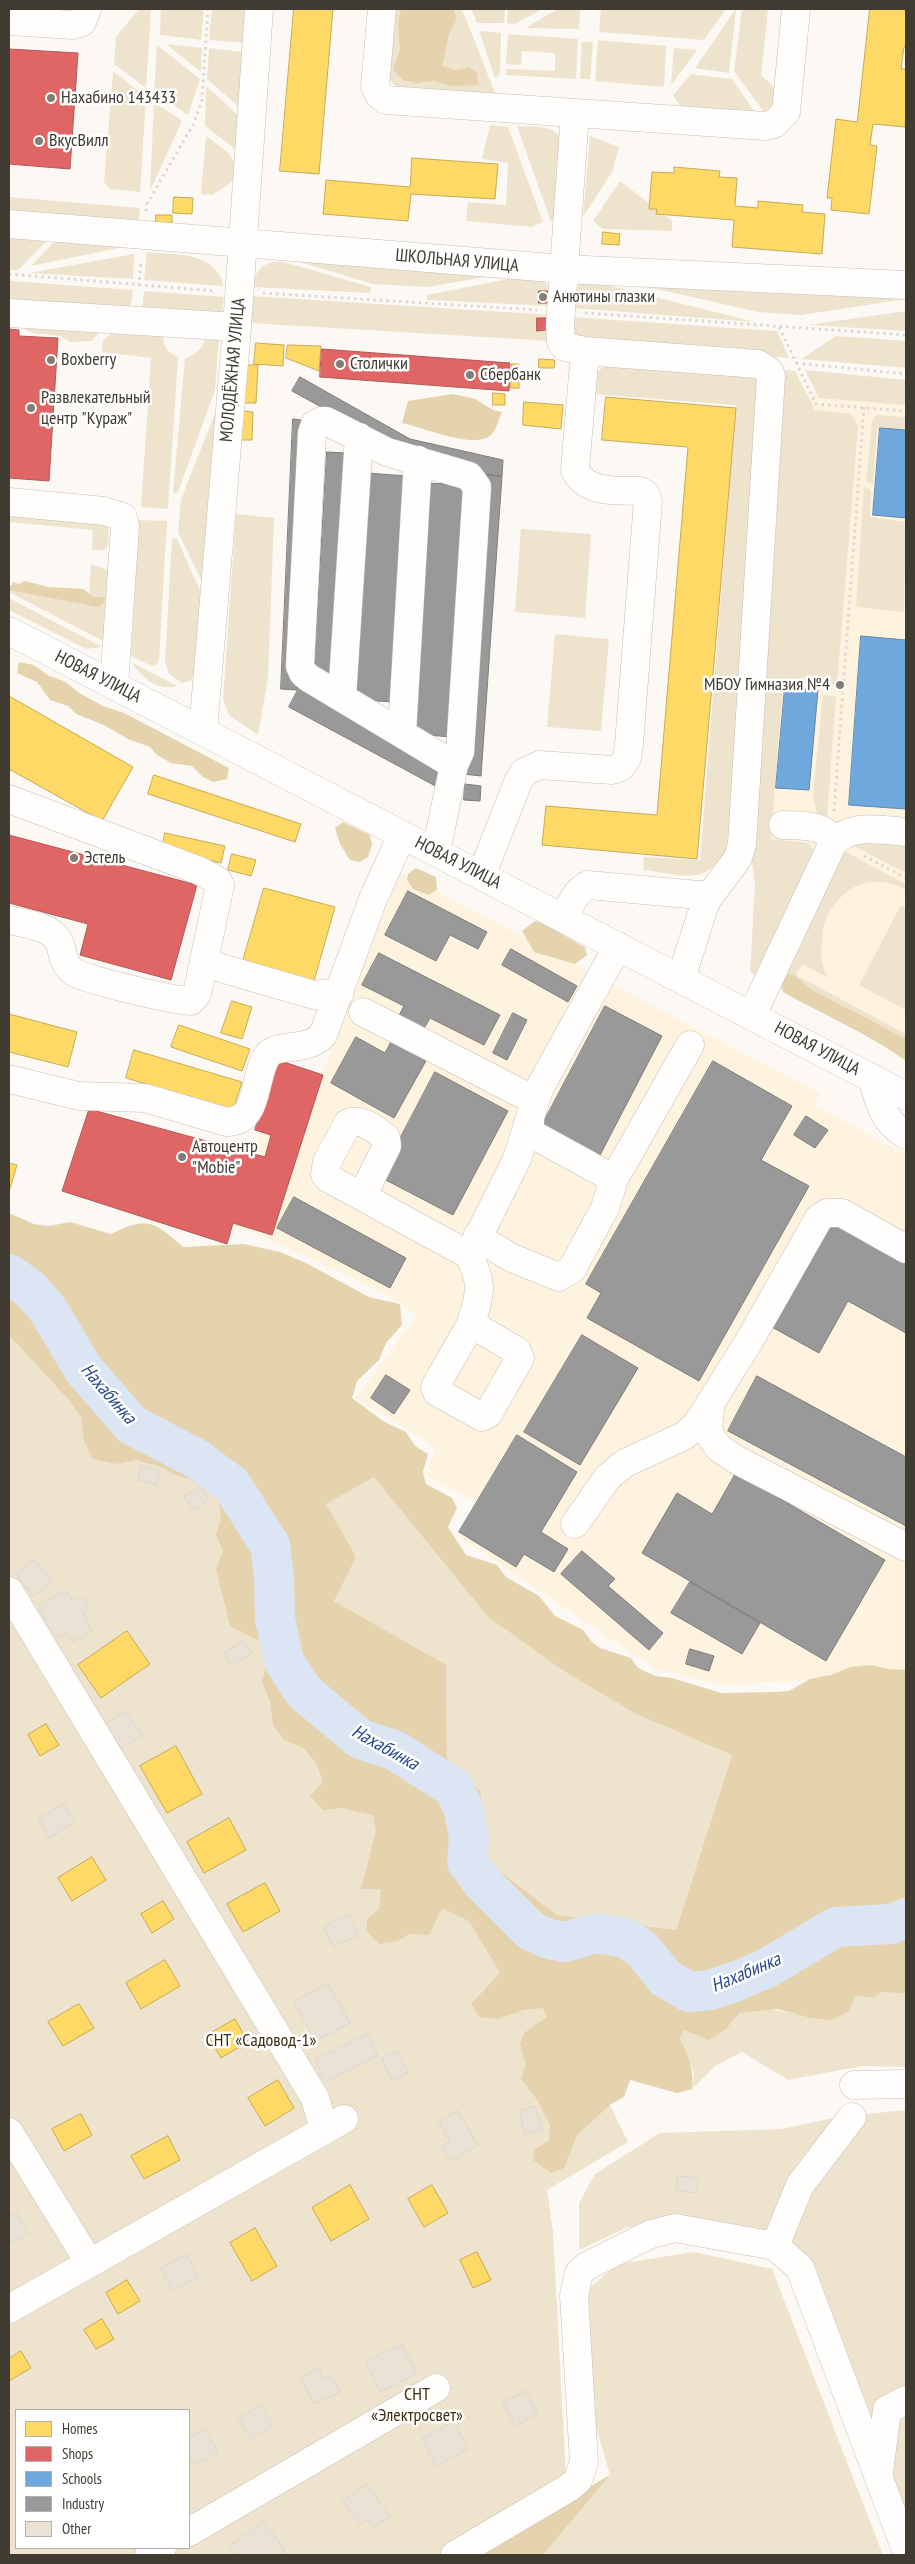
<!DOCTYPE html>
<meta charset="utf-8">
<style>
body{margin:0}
#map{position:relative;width:915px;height:2564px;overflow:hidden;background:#fcf9f4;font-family:"PT Sans Narrow",sans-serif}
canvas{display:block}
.frame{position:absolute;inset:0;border:10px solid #413c32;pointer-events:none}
.legend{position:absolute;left:15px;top:2409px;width:175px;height:140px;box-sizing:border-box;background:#fff;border:1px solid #b3b1ad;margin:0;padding:6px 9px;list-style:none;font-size:15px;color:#413c32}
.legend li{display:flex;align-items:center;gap:10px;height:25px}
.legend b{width:25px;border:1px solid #b3b1ad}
</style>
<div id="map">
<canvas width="915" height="2564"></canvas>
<div class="frame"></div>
<ul class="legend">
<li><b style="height:14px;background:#ffd966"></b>Homes</li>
<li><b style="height:14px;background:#e06666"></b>Shops</li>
<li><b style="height:14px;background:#6fa8dc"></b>Schools</li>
<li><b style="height:14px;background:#999"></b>Industry</li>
<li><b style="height:14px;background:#eae2d4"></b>Other</li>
</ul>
</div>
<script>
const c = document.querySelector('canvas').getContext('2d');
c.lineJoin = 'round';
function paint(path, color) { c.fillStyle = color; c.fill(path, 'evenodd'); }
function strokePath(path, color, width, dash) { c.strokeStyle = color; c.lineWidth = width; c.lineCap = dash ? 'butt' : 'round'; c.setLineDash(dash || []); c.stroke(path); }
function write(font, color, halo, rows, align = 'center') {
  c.font = font + ' "PT Sans Narrow",sans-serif'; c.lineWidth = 5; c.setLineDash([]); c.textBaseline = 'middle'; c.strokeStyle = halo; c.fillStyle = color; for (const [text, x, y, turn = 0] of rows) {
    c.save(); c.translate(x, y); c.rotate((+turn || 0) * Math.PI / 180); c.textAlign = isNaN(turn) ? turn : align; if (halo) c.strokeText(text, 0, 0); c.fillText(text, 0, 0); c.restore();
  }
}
const built = new Path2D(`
 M819 392 906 398V1054L750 972 797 396Z
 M400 872 820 1094 814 1106 906 1154V1677L717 1684 655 1669 457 1535 480 1503 426 1476 436 1447 355 1398 417 1316 385 1293 254 1233 231 1225 279 1066 321 1077Z`);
const green = new Path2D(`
 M139 9H151L146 88 114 64 116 37Z
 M161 9H204L201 40 160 35Z
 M212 9H248L245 43 209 40Z
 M394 9H462L495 93 401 88 393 84 389 76Z
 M471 9H505L504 23H477Z
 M508 9H542L515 24 507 23Z
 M557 9H580L579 29 526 28Z
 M601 9H726L704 40 599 32Z
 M736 9 729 73 695 68Z
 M742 9H768L761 75 778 91 779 100 767 116 734 71Z
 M479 31 501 33 500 73 495 78Z
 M508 34 578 39 576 79 506 75V69L555 71V53L522 51 521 65 506 64Z
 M598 40 666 46 664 87 595 81Z
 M582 42H593L590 79H580Z
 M166 44 202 48 201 72Z
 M157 45 200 79 188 115 154 92Z
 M209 48 244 52 241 109 207 79Z
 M674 48 697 50 671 85Z
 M113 71 146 97 140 192 110 189 104 182Z
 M691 74 732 79 756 114 682 108 673 95Z
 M206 86 240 117 238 151 205 126Z
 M154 102 182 121 150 191Z
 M490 125 508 127 543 222 532 227 466 221 468 202 506 205 508 163 482 159Z
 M517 126C531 127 550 124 560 136L556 216 551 222Z
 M206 136C226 152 237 152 235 180L212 195 201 194Z
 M590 136 619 147 612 172 583 217Z
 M620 181 672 221V231L603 229 593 221Z
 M9 197 140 208 139 223 9 213Z
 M9 237 46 242 18 270H9Z
 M59 241 123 247 31 266 52 244Z
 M147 252C177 255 214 251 224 286L144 280Z
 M134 254 133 279 29 273Z
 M286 258 518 271 428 287 373 284Z
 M274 262H284L371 287 370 293 253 287C255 273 259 265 274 262Z
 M524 276 543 279 552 293 551 306 427 300V295Z
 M604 277 906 298V299L801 315 758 312Z
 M10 281 133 290 130 311 9 304Z
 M585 283H599L755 322 573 308 574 294 579 284Z
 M144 291 224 297 221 319 142 309Z
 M252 296 552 315 551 341 250 323Z
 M906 311V331L808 325Z
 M571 317 777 331 789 358 588 344 573 337Z
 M105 325 92 341 70 342 60 336 31 333 24 328 9 327Z
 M120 327 163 332C163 346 165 351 178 357L168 509 141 507 151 358 102 352 103 340Z
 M206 336 219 337 215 390 178 492 173 493 185 358C198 353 203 349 206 336Z
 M836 336 906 341V368L801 359Z
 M607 364 751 373 760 379 730 845C705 888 687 875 643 870L644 857 700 860 736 405 593 394 597 372Z
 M785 370 795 371 815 410 851 414 858 426 837 685 788 679 783 683 771 839 808 843 816 852 757 976 750 972 755 884 750 848Z
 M805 370 906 380V405L819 398Z
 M218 406 205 588 178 532 181 499Z
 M876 415 906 417V430L877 429 873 484 866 481 872 422Z
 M864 487 871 490 870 517 906 522 904 612 856 607Z
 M9 513 105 523 109 529 108 545 104 550H92L93 530 9 522Z
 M236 514 274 518 268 678 258 735 229 715 223 700Z
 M139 520 167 521 159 660 156 665 151 666 131 656Z
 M521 529 591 534 585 618 515 612Z
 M172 538 177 539 203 597 194 676 190 681 182 683 169 674 165 662Z
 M91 564 107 570 111 579 105 642 9 592V585L89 595Z
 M9 598 102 647 86 649 9 610Z
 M555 634 609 639 601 731 547 727Z
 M131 662 177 686C157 692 142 677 131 662Z
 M823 695 836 696 827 818H818L813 795Z
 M865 840 906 843V873L852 845Z
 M844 851 906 884V890C875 873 845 883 828 915 823 923 823 932 822 941 820 954 821 966 829 978L802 964 796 975 906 1034V1054L776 986Z
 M901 905 906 908V1010L859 985Z
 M9 1302 178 1464 225 1499 546 1974 628 2142 547 2190 553 2232 566 2477 440 2555H9ZM16 2410H189V2548H16Z
 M374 1476 488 1617 565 1672 638 1715 732 1755 676 1930 557 1915 487 1861 481 1792 447 1758 446 1666 334 1601 325 1504Z
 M882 1992 906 1994V2067L862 2066 788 2080 742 2052 715 2066 692 2089 694 2073 680 2039 684 2030 726 2029 740 2013C772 2008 779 2009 810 2018L855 1996 873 1998Z
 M906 2110V2511L861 2390 810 2263 672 2220 626 2228 579 2250V2203L595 2174 660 2133 782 2129 838 2117Z
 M694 2252 772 2269 883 2555H543L610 2475 591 2409 589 2288 618 2264Z`);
const forest = new Path2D(`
 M401 9H453L457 19 449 34 442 66 456 70 469 67 477 73 478 85 453 86 434 81 416 83 403 80 393 70 400 50 398 23Z
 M453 394 475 399 493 410 502 412C499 419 495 432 490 436 474 449 421 427 402 423L408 401Z
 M25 581 49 587 83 589 93 597H105L103 604 98 607 9 590 13 582 18 584Z
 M19 662 34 665 49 676 64 681 81 694 103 706 124 713 229 768 227 779 213 782 203 777 192 766 171 763 157 755 150 747 128 739 104 725 76 714 68 706 50 700 37 682 17 673Z
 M343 822 370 835 372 845 368 857 360 862 350 860 340 844 335 828Z
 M416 868 436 877 437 890 428 895 413 889 407 880 408 874Z
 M535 921C545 923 573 941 585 947L587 955 575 964 534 952 522 931Z
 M786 974 794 975 812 990 906 1039V1061C868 1033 823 1015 783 992L782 984Z
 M9 1213 34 1224 49 1226 70 1222 111 1234C148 1216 153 1221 183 1247L244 1244 280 1252 306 1263 369 1297 400 1304 402 1325 386 1343 379 1360 357 1381 352 1398 383 1421 406 1432 415 1446 428 1454 423 1472 426 1484 452 1498 457 1508 448 1527 466 1555 497 1565 506 1577 539 1596 555 1616 583 1630 592 1642 600 1648 631 1658 638 1668 655 1676 672 1678 721 1693 775 1692 789 1691 810 1679 831 1675 850 1667 870 1665 889 1669 906 1670V1994L882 1992 873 1998 855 1996 849 2011 832 2020 810 2018 778 2009 740 2013 726 2029 709 2040 684 2030 680 2039C689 2056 694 2070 692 2089L677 2093 630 2080 624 2097 611 2104 577 2135 564 2168 551 2173 533 2160 535 2149 549 2141 550 2125 538 2101 521 2079 526 2064 520 2044 524 2033 547 2017 543 2008 523 2010 498 2019 479 2017 471 2004 500 1973 469 1921 442 1908 429 1935 409 1934 398 1941 379 1944 367 1931V1919L379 1909 381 1889H361L376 1831 373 1815 341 1808 323 1810 310 1796 323 1782 316 1763 303 1748 284 1740 273 1725 270 1701 262 1682 267 1662 259 1641 230 1626 216 1569 223 1551 216 1535 221 1518 216 1486 178 1476 158 1466 136 1460 117 1464 93 1459 84 1441 81 1417 69 1400 9 1335ZM374 1477 488 1617 565 1672 638 1715 732 1755 676 1930 557 1915 487 1861 481 1792 447 1758 446 1665 334 1601 356 1557 326 1504Z
 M610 2475 543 2555H474Z`);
const homes = new Path2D(`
 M294 9H333L319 174 280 171Z
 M870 9H906V47H904L901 69H906V114L905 127 873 124 870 145 877 146 869 214 831 210 832 198H827L836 119 857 122Z
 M412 158 498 164 495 199 411 194 408 221 323 214 326 180 410 187Z
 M674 167 720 171 719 177 737 178 735 206 758 208V201L803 205 802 212 825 214 822 254 732 247 734 220 656 214 657 209H649L652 172 674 173Z
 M174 197 193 198 192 214 173 213Z
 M156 215H172V223H156Z
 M603 232 620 234 619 245 602 244Z
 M256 343 284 345 283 366 254 364Z
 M288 345 321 346 319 371 286 358Z
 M539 359 555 360 554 368H539Z
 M512 364H519V388H511Z
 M244 365H258L256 403H243Z
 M493 393 505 394V405H493Z
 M606 397 736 408 697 859 542 845 546 806 657 815 688 447 602 440Z
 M524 402 563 405 561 429 523 425Z
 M242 411 253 412 252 440H241Z
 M9 696 133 767 102 821 9 769Z
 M154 775 301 824 295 842 148 794Z
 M165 833 225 846 221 863 162 850Z
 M232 854 256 860 251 876 228 870Z
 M264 888 335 907 312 988 241 968Z
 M232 1001 252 1007 242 1039 221 1033Z
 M9 1014 77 1032 68 1067 9 1052Z
 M179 1025 250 1049 242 1071 171 1047Z
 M134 1050 242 1082 233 1110 126 1078Z
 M9 1163 17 1165 9 1192Z
 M127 1631 150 1664 101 1698 78 1665Z
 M46 1724 59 1745 40 1756 28 1735Z
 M176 1746 202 1794 167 1813 140 1766Z
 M229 1818 246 1850 204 1873 187 1842Z
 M92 1857 106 1880 72 1901 58 1878Z
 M265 1883 280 1911 243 1932 227 1904Z
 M163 1901 174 1919 152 1933 141 1914Z
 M165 1960 180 1986 141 2009 126 1983Z
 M79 2004 94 2028 63 2046 48 2022Z
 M235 2019 248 2042 221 2058 208 2035Z
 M278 2080 294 2108 265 2126 248 2098Z
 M81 2114 92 2135 64 2151 52 2129Z
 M168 2136 180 2160 144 2179 131 2156Z
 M350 2185 369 2219 331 2241 312 2208Z
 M432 2185 448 2213 424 2227 408 2199Z
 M255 2228 277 2266 252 2281 230 2243Z
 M477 2252 491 2280 473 2288 460 2260Z
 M127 2280 140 2301 118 2314 106 2293Z
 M102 2319 114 2339 96 2349 84 2330Z
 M21 2351 31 2368 9 2381V2359Z`);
const shops = new Path2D(`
 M9 49 78 53 70 169 9 164Z
 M539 291H548V303H539Z
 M537 318H546V330L537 331Z
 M9 329 19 330V336L58 338 49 481 9 478Z
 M322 349 510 363 509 391 320 377Z
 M9 835 197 885 171 980 80 955 88 924 9 903Z
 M278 1060 323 1075 272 1235 233 1223 227 1244 62 1191 89 1109 265 1157 271 1135 255 1130Z`);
const schools = new Path2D(`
 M880 428 906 430V518L873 515Z
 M861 636 906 640V809L849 805Z
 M785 687 818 690 809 790 776 788Z`);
const industry = new Path2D(`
 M300 377 410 439 503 460 502 476 488 475 405 453 292 391Z
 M293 419 309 421 297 690 281 689Z
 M327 452 346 453 334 680 314 679Z
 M367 473 407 476 391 702 352 699Z
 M488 475 502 476 481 776 463 774Z
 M427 483 468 485 453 737 412 734Z
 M299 688 452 770 441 789 289 707Z
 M465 784 481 786 480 801 464 800Z
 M408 891 487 932 478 949 450 935 436 961 385 935Z
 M511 949 577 986 568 1002 502 965Z
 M379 953 500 1015 484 1045 430 1018 422 1032 397 1019 404 1006 362 985Z
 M605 1006 662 1036 598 1159 540 1129Z
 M513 1013 527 1020 507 1060 493 1053Z
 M356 1037 385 1053 392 1040 427 1059 394 1118 331 1083Z
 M713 1061 792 1106 761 1160 809 1186 699 1381 587 1318 601 1293 586 1284Z
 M435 1072 508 1111 453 1215 380 1177Z
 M806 1116 828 1130 815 1148 794 1135Z
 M294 1197 406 1258 390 1288 277 1228Z
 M831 1217 906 1259V1333L848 1301 819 1353 770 1326Z
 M582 1335 638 1368 580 1465 524 1432Z
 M386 1375 410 1390 394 1414 371 1398Z
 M757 1376 906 1457V1526L728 1431Z
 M517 1435 577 1472 541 1532 568 1549 554 1572 524 1554 516 1567 459 1532Z
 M736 1473 885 1560 826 1661 642 1553 677 1493 712 1514Z
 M582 1551 615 1579 608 1586 663 1633 649 1650 561 1574Z
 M690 1582 760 1623 742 1654 671 1613Z
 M690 1649 714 1656 709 1671 686 1664Z`);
const river = new Path2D(`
 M9 1274 30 1289 47 1308 84 1370 132 1425 197 1459 231 1484 270 1545 274 1576 275 1619 284 1661 304 1692 360 1739 394 1750 454 1788 464 1810 469 1838 467 1862 481 1881 531 1931 549 1939 565 1942 596 1933 626 1938 643 1950 665 1978 689 1992 710 1990 737 1981 767 1968 836 1927 891 1924 906 1918`);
const building = new Path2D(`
 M142 1465 160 1471 156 1485 138 1480Z
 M200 1486 209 1499 194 1510 184 1497Z
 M35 1560 52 1582 33 1596 16 1574Z
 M65 1590 73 1601 83 1596 89 1609 83 1613 92 1631 72 1642 67 1633 58 1638 48 1635 41 1623 46 1619 39 1605Z
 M243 1641 252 1653 232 1666 224 1653Z
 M125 1711 142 1735 122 1749 105 1725Z
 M64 1804 75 1823 49 1838 38 1819Z
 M349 1915 358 1935 333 1947 324 1927Z
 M328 1983 350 2023 315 2041 294 2002Z
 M368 2034 378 2056 326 2082 315 2060Z
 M397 2051 408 2073 392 2081 382 2059Z
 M535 2106 542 2130 525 2134 519 2111Z
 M458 2111 478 2145 450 2161 441 2147 450 2141 439 2122Z
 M678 2176 698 2178 697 2193 676 2190Z
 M17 2213 29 2234 9 2245V2217Z
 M187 2255 198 2278 172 2291 161 2268Z
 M402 2345 417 2374 380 2392 366 2362Z
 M319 2368 324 2379 331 2375 340 2392 314 2404 301 2377Z
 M526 2391 538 2414 515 2426 503 2403Z
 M261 2405 274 2425 251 2439 239 2419Z
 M454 2422 468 2449 436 2466 422 2439Z
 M205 2429 218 2452 194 2465 189 2455V2438Z
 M367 2484 390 2516 374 2527 368 2519 359 2525 343 2501Z
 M263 2521 285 2550 278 2555H235L229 2547Z`);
const path = new Path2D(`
 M146 211 147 204 194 123 202 100 208 9
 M9 274 215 291
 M139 286 141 260
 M263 293 537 310
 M585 313 906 335
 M779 327 816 404 906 411
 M796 363 906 374
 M834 811 864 407
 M864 856 906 878`);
const minor = new Path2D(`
 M382 9 375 86 379 95 386 100 765 126 774 124 786 112 796 9
 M9 21 73 25 82 22 87 9
 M575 113 560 326 561 342 565 347 585 351 758 364 769 371 771 376 742 844 738 858 706 901 681 978
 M9 224 564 269 906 285
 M9 313 237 327
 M9 502 104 511 123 517 125 527 114 685
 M9 631 906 1096
 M342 697 359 437
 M203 731 237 327 259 9
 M402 733 418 460
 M9 799 200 871 218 881 220 885 197 994 191 1001C175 1001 82 979 72 971 64 964 63 956 61 947 55 926 27 924 9 920
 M783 825C801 826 826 823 833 843
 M436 852 454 765 460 752 477 487 469 476 387 452 326 421H321L315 424 312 433 300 666 303 673 309 678 454 765
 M482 874 518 782 524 772 540 765 612 770 621 767 627 758 629 744 648 501 646 495 640 491C617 490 586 494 575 470L585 351
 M564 919C570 906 574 892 588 885L709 896
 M204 963 314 995 340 992
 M363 1012 534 1100
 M752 1015 833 843C852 823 881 830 906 832
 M872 1078C879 1102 883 1122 906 1135
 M9 1079 79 1096 145 1098 227 1122C260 1122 253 1076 267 1056 277 1042 306 1053 323 1035L373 899 402 835
 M530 1116V1129L534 1135 614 1179 690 1045
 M362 1196 387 1146 386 1138C377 1130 360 1117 348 1123L327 1162 325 1174 328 1178 469 1255 517 1159 539 1089 618 946
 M477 1237 512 1258 559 1277 572 1269 605 1208 614 1179
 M906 1249 842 1213H827L819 1218 748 1343 711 1402 708 1427 711 1437 719 1448 735 1459 906 1547
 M469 1255C484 1286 480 1292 471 1324L517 1351 520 1358 488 1414 482 1417 437 1392 435 1387 471 1324
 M575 1524 608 1477 625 1463 684 1436 697 1424 711 1402
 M9 1591 315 2098 324 2129
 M854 2085 906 2084
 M9 2132 89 2262
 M775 2246 800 2185 852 2117
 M9 2309 344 2119
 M879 2472 887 2410 906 2400
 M189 2532 436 2388
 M149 2555 162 2548
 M455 2555 570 2487 578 2480 584 2462 574 2296 579 2273 587 2266 651 2234 675 2228 775 2246 800 2268 906 2550`);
const markers = [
 [51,98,5,"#827e76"],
 [39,141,5,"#827e76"],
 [543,297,5,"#827e76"],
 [51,360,5,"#827e76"],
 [340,364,5,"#827e76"],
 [470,375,5,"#827e76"],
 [31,408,5,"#827e76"],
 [840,685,5,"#827e76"],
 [74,858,5,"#827e76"],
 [182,1157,5,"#827e76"]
];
const poiNames = [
 ["Нахабино 143433",61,98],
 ["ВкусВилл",49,141],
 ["Анютины глазки",553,297],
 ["Boxberry",61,360],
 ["Столички",350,364],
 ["Сбербанк",480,375],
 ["Развлекательный",41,398],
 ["центр \"Кураж\"",41,419],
 ["МБОУ Гимназия №4",830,685,"right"],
 ["Эстель",84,858],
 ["Автоцентр",192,1147],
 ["\"Mobie\"",192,1168]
];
const streetNames = [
 ["ШКОЛЬНАЯ УЛИЦА",457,261,5],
 ["МОЛОДЁЖНАЯ УЛИЦА",233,370,-85],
 ["НОВАЯ УЛИЦА",98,677,27],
 ["НОВАЯ УЛИЦА",458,863,27],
 ["НОВАЯ УЛИЦА",817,1049,28]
];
const parkNames = [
 ["СНТ «Садовод-1»",261,2041],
 ["СНТ",417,2395],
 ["«Электросвет»",417,2416]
];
const waterNames = [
 ["Нахабинка",108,1394,49],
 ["Нахабинка",385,1748,29],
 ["Нахабинка",746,1973,-23]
];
paint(built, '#fdf3df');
paint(green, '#eee3cc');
paint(forest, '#e5d3ae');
paint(homes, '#ffd966');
strokePath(homes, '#c6aa56', 1);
paint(shops, '#e06666');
strokePath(shops, '#b05956', 1);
paint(schools, '#6fa8dc');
strokePath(schools, '#6188a9', 1);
paint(industry, '#999');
strokePath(industry, '#7f7d7a', 1);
strokePath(river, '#dce5f3', 40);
paint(building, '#eae2d4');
strokePath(building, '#dcd9d2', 1);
strokePath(minor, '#c3bfb9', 29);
strokePath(path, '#dbd9d6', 3, [2.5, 4]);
strokePath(minor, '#fffefd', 28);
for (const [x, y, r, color] of markers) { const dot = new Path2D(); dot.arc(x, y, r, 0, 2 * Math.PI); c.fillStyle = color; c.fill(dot); strokePath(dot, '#fff', 2); }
write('18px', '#413c32', '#fff', poiNames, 'left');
write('18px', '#413c32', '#fff', streetNames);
write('18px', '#3c2f12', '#fff', parkNames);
write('italic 19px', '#27498d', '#fff', waterNames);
</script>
